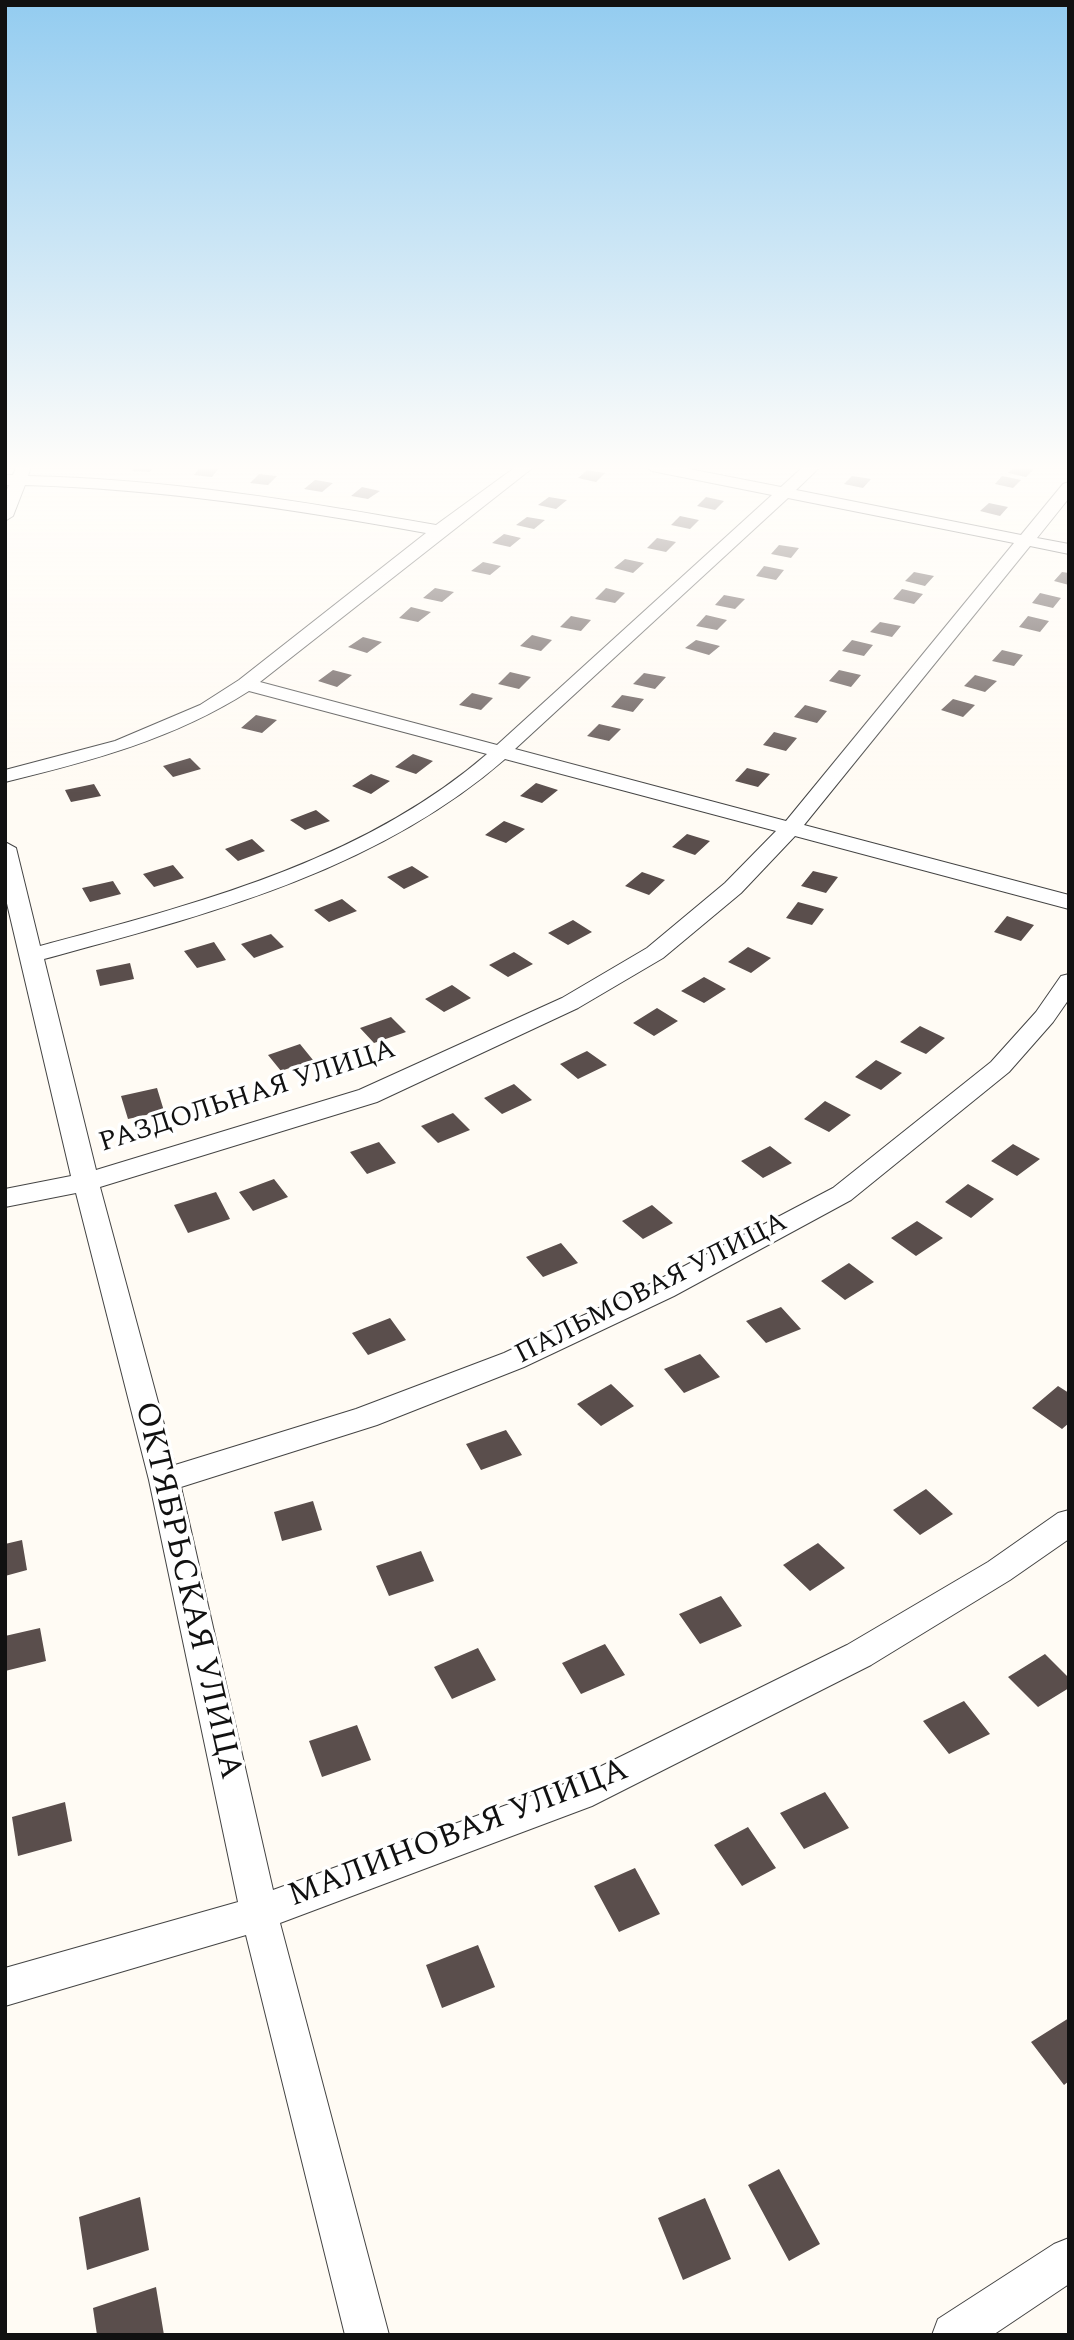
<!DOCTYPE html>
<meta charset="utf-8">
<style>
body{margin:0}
#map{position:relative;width:1074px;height:2340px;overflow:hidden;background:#fffbf4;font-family:Spectral,serif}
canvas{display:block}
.frame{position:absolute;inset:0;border:7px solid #111;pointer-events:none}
</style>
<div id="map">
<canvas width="1074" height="2340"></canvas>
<div class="frame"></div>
</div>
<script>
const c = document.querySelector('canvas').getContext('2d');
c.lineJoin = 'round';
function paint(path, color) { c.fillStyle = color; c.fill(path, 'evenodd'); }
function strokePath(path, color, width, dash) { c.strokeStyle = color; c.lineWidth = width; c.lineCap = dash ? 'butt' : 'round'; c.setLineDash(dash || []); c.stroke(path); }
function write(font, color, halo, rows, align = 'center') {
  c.font = font + ' Spectral,serif'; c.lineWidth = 7; c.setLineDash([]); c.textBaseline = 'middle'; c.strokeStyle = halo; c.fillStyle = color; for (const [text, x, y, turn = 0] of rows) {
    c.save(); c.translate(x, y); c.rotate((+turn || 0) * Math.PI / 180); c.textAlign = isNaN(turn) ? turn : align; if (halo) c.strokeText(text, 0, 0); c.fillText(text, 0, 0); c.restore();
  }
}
const building = new Path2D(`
 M136 466H155L150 472 132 471Z
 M201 466 219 468 212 477 194 475Z
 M1015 466H1018L1034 469 1026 477 1008 473Z
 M587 470 605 473 596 482 578 478Z
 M259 474 277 476 268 485 250 483Z
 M852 476 871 479 863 488 844 484Z
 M1002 476 1021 480 1013 488 995 484Z
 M315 480 333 483 322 492 304 489Z
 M362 487 380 491 368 499 351 496Z
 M549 497 567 500 556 509 538 505Z
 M706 497 724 501 715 510 697 506Z
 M989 503 1008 507 1000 516 980 511Z
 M680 516 699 520 690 529 671 525Z
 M527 517 545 520 534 529 516 525Z
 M504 534 521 538 510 547 492 543Z
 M657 538 676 542 666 552 647 548Z
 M779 545 799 548 791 558 771 554Z
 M625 559 644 563 633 573 614 568Z
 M483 562 501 566 490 575 471 571Z
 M764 566 784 570 776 580 756 576Z
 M914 572 934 576 925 586 905 581Z
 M1062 572 1069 573V585L1054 581Z
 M435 588 454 592 442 602 423 598Z
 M606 588 625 593 615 603 595 599Z
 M902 589 923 594 914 604 893 599Z
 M1040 593 1061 598 1053 608 1032 603Z
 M724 595 745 599 735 609 715 605Z
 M411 607 431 612 418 622 399 618Z
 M706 615 727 620 717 630 696 626Z
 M571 616 591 620 581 631 560 627Z
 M1028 616 1049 621 1040 632 1019 627Z
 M880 622 901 626 892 637 870 632Z
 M532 635 552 640 541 651 520 646Z
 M363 637 382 642 367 653 348 647Z
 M696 640 720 646 709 655 685 648Z
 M852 640 873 645 864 656 842 651Z
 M1002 650 1023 655 1014 666 992 661Z
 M333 670 352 675 337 687 318 681Z
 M839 670 861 675 851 687 829 681Z
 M510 672 531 677 519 689 498 684Z
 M644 673 666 677 655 689 633 684Z
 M975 675 997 681 985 692 964 686Z
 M472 693 493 698 481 710 459 705Z
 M622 695 644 699 633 712 611 707Z
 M953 699 975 705 963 717 941 710Z
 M805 705 827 711 817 723 794 717Z
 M256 715 277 720 262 733 241 728Z
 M599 724 621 729 609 741 587 736Z
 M774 732 797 738 786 751 763 745Z
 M413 754 433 761 416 774 395 767Z
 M190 758 201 769 173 777 163 766Z
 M747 768 770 774 758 787 735 781Z
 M371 774 390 781 371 794 352 786Z
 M536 783 558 790 542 803 520 796Z
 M94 784 101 796 71 802 65 790Z
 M316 810 330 821 305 830 290 820Z
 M504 821 525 829 506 843 485 835Z
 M687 834 710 841 695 855 672 847Z
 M252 839 265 851 238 861 225 849Z
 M173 865 184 878 154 887 143 874Z
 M412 866 429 877 404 889 387 877Z
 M813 871 838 877 826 893 801 886Z
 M642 872 665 880 649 895 625 886Z
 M113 881 121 894 90 902 82 888Z
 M342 899 357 911 329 922 314 910Z
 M798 902 824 909 812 925 786 918Z
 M1007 916 1034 925 1021 941 994 932Z
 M573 920 592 932 568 945 548 933Z
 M271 934 284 947 254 958 241 944Z
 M214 942 226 960 197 968 184 951Z
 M748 947 771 958 751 973 728 962Z
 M514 952 533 964 508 977 489 965Z
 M130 963 134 979 100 986 96 970Z
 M704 977 726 989 704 1003 681 991Z
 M452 985 471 998 444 1012 425 999Z
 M657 1008 678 1021 654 1036 633 1023Z
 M391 1017 406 1032 374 1043 360 1028Z
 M920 1026 945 1038 926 1054 900 1042Z
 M300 1044 313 1060 281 1071 268 1055Z
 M587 1051 607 1065 578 1079 560 1064Z
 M876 1060 902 1073 881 1090 855 1077Z
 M514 1084 532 1100 502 1114 484 1098Z
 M157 1088 164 1111 128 1119 121 1096Z
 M825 1101 851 1115 829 1132 804 1119Z
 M453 1113 470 1130 438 1143 421 1126Z
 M379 1142 396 1163 367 1174 350 1152Z
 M1013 1144 1040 1159 1017 1176 991 1161Z
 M770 1146 792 1163 763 1178 741 1161Z
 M274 1179 288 1197 253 1211 239 1192Z
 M968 1184 994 1199 971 1218 945 1202Z
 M216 1192 230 1219 188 1233 174 1205Z
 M652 1205 673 1223 643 1239 622 1221Z
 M917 1221 943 1238 916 1256 891 1238Z
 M561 1243 578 1263 543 1277 526 1257Z
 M849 1263 874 1282 845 1300 821 1281Z
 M781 1307 801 1329 766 1343 746 1321Z
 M390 1318 406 1340 368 1355 352 1333Z
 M700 1354 720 1377 684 1393 664 1369Z
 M611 1384 634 1406 601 1426 577 1404Z
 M1058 1386 1069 1393V1423L1062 1429 1032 1408Z
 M506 1430 522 1455 481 1470 466 1444Z
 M926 1489 953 1514 920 1535 893 1510Z
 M313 1501 322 1530 282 1541 274 1512Z
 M22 1540 27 1570 5 1576V1544Z
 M818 1543 845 1568 810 1591 783 1565Z
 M421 1551 434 1581 389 1596 376 1566Z
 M721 1596 742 1626 700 1644 679 1614Z
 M40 1628 46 1661 5 1671V1636Z
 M605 1644 625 1675 581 1694 562 1663Z
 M478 1648 496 1680 452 1699 434 1667Z
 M1045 1654 1069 1678V1688L1038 1707 1008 1677Z
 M964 1701 990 1734 949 1754 923 1721Z
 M357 1725 371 1760 322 1777 309 1741Z
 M825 1792 849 1828 804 1849 780 1813Z
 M65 1802 72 1841 18 1856 12 1817Z
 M748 1827 776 1868 742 1886 714 1845Z
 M635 1868 660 1914 619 1932 594 1886Z
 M478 1945 495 1987 442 2008 426 1965Z
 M1069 2018V2081L1064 2085 1031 2042Z
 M779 2169 820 2244 789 2261 748 2185Z
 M140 2197 149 2250 87 2270 79 2217Z
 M705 2198 731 2259 683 2280 658 2218Z
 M156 2287 164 2335H97L93 2308Z`);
const minor = new Path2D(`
 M17 466H31L28 476C166 479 301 501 436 525L517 466H535L260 682 497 745 772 495 652 471 644 466H674L781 487 804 466H821L796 490 1021 535 1063 484 1069 482V498L1037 538 1069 544V554L1030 546 804 825 1069 895V909L795 836 741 893 663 958 578 1008 377 1102 100 1187 175 1465 356 1409 504 1353 654 1282 833 1188 991 1062 1036 1012 1061 976 1069 974V999L1053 1022 1009 1072 851 1200 674 1296 524 1367 377 1425 181 1487 273 1890 567 1783 847 1645 988 1562 1058 1513 1069 1510V1539L1010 1580 871 1665 592 1806 280 1923 389 2335H345L246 1935 5 2006V1968L238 1902 149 1480 76 1193 5 1207V1189L71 1176 5 895V842L16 848 40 946C196 904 362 862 487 754L249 691C174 739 91 761 5 782V770L115 741 200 705 239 680 426 533C293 509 160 489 25 485L13 516 5 521V495L9 485H5V475H13ZM788 498 1014 543 786 821 515 749ZM505 759 776 831 725 883 647 948 562 998 359 1090 96 1170 44 959C206 915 375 872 505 759Z
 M1069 2238V2284L993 2335H932L938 2319 1054 2244Z`);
const streetNames = [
 ["РАЗДОЛЬНАЯ УЛИЦА",248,1098,-18],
 ["ПАЛЬМОВАЯ УЛИЦА",652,1290,-27]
];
const nearStreetnames = [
 ["ОКТЯБРЬСКАЯ УЛИЦА",186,1591,77],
 ["МАЛИНОВАЯ УЛИЦА",459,1835,-21]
];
paint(building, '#5a4e4c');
strokePath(minor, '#444', 2);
paint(minor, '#fff');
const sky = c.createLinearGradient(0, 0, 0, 793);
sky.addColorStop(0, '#93ccf0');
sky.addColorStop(0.59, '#fffdfa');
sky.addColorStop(1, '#fffdfa00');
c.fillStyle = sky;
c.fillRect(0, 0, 1074, 793);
write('28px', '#111', '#fff', streetNames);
write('33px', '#111', '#fff', nearStreetnames);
</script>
